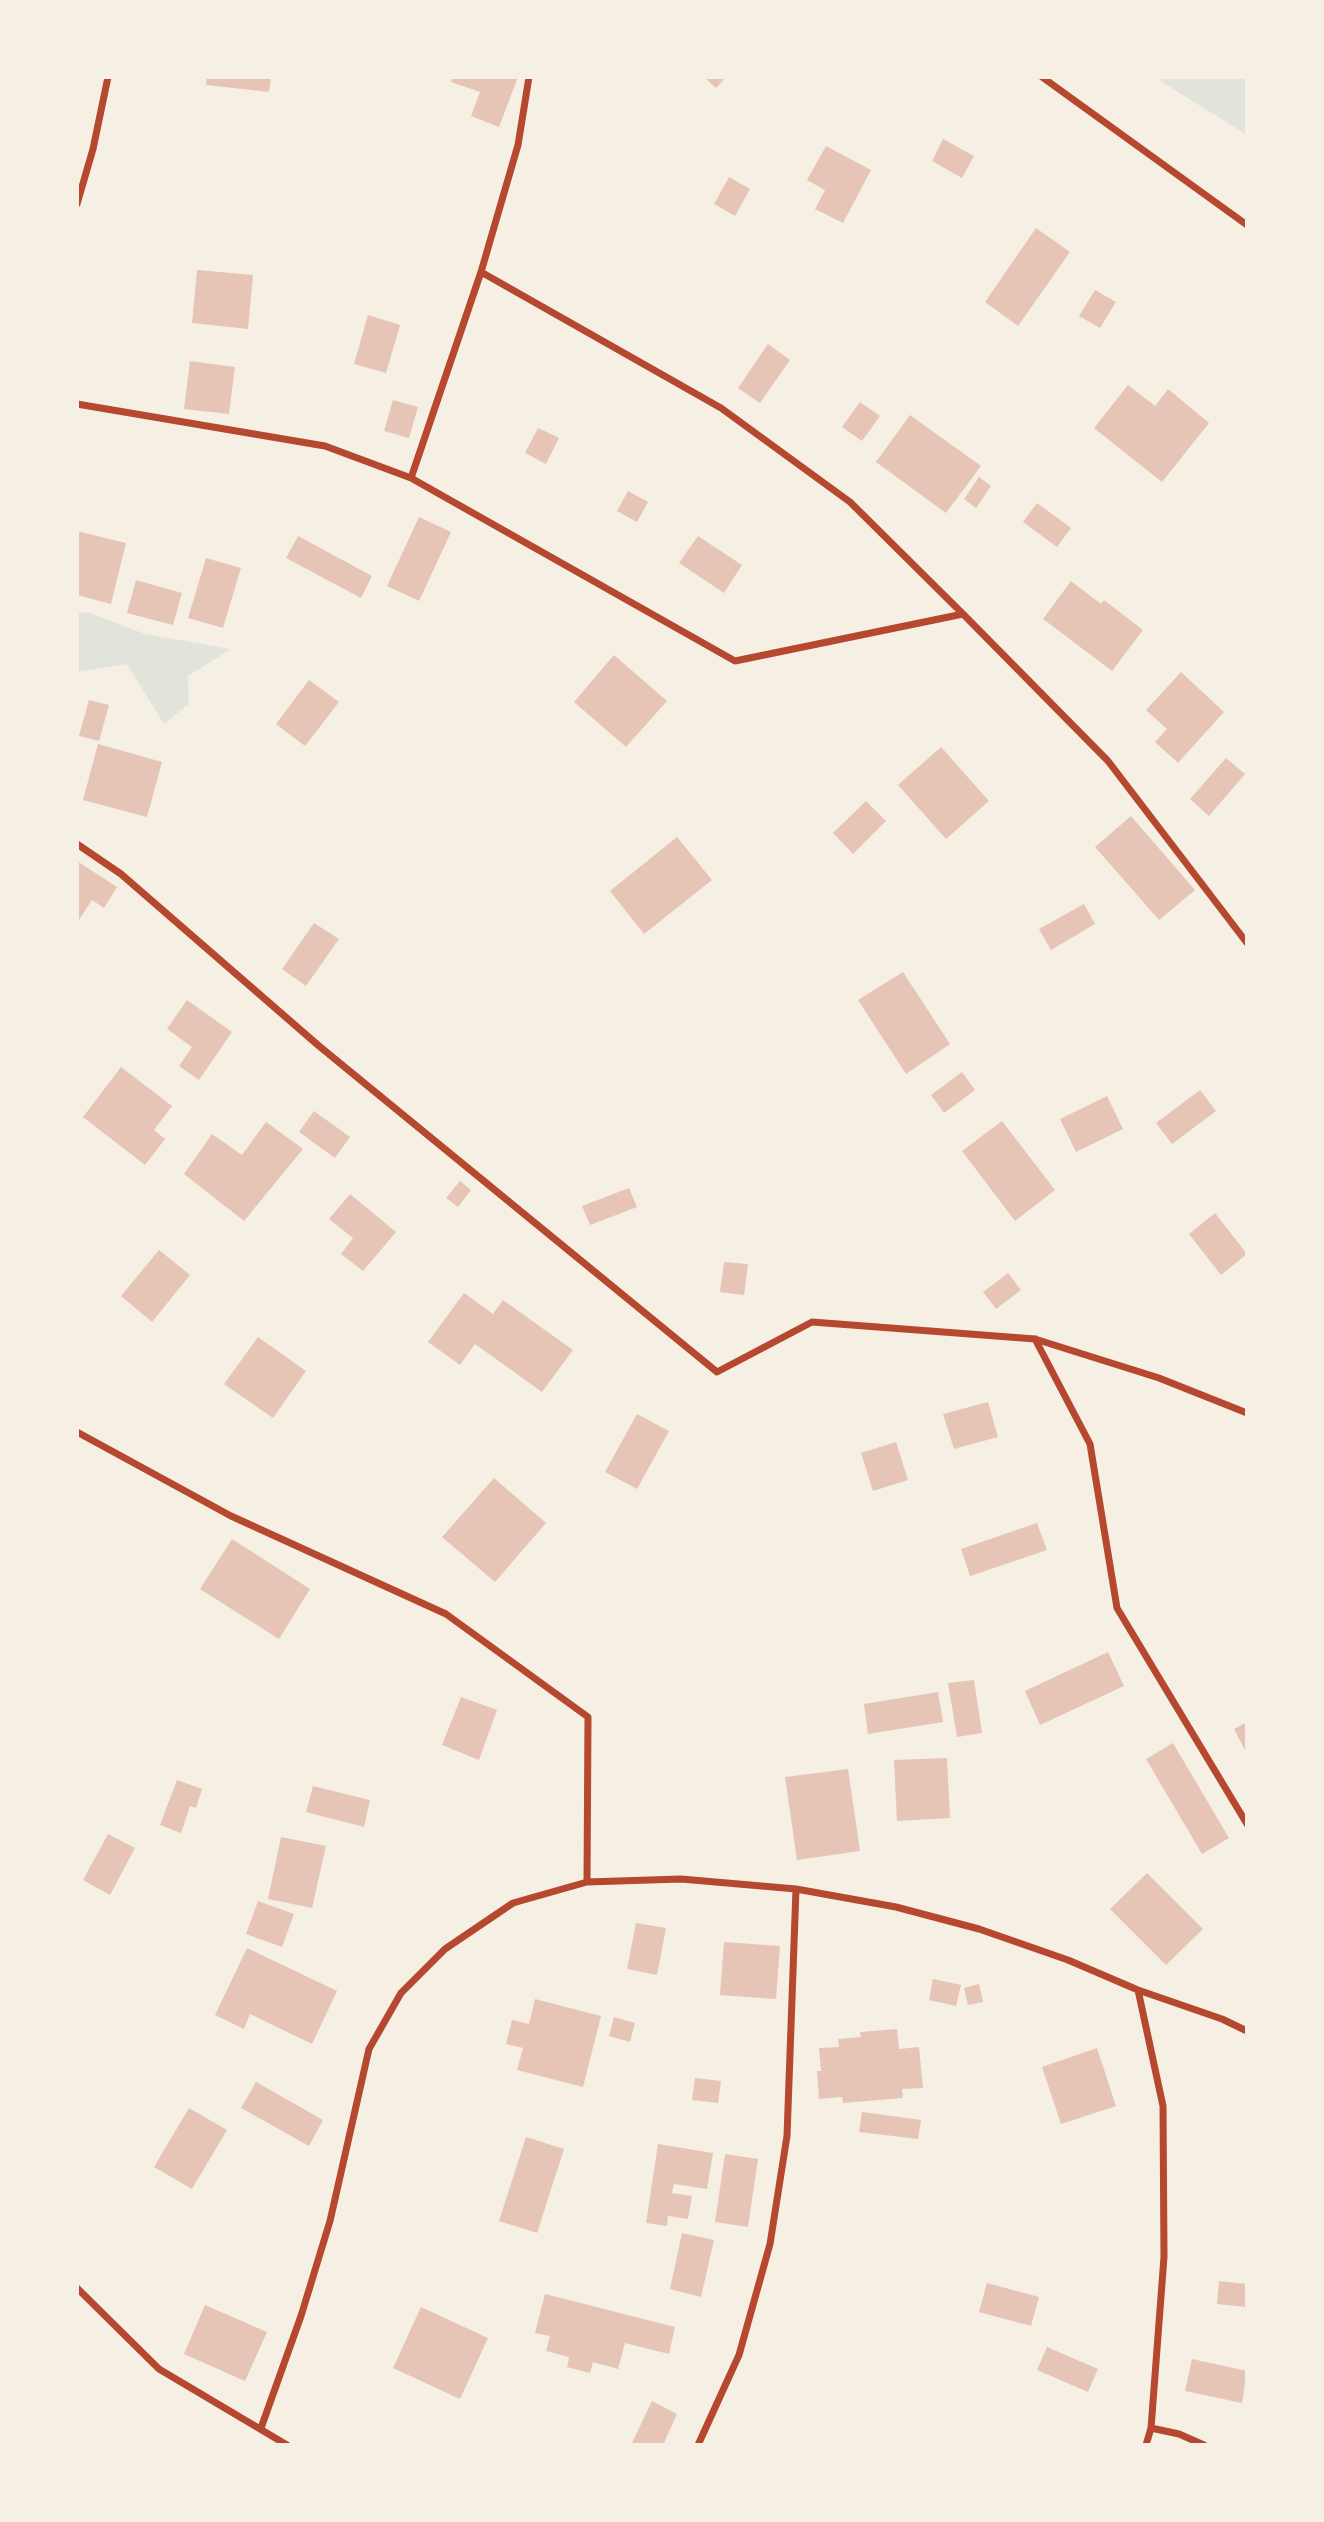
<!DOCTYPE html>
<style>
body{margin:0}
#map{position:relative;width:1324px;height:2522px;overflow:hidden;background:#f6efe4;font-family:"Noto Sans",sans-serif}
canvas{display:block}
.frame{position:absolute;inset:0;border:79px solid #f6efe4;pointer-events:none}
</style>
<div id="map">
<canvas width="1324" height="2522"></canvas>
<div class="frame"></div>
</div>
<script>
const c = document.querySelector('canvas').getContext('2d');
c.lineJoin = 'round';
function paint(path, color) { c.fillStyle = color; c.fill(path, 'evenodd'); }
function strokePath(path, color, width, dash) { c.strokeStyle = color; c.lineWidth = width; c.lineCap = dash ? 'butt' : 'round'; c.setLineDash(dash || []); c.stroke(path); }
const green = new Path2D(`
 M1154 77H1247V135Z
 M77 612 90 613 145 634 231 649 188 676 189 704 164 724 127 664 77 672Z`);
const building = new Path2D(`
 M207 77H271L269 92 206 85Z
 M453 77H518L499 127 471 116 480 92 451 82Z
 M704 77H726L716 88Z
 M943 139 974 156 962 178 932 161Z
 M826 146 871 170 843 223 815 209 825 190 807 180Z
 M729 177 750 189 735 216 714 204Z
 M1036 228 1070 252 1018 326 985 302Z
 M197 270 253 275 248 329 192 323Z
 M1095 290 1116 302 1100 328 1079 316Z
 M368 315 400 325 386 373 354 364Z
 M768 344 790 360 760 403 738 388Z
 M190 361 235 367 229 414 184 409Z
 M1128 385 1155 406 1168 389 1209 423 1162 482 1094 428Z
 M393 400 418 407 409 438 384 431Z
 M860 402 880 416 862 441 842 427Z
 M910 415 981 466 946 513 876 462Z
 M538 428 559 438 546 464 525 453Z
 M979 477 991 486 976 508 964 499Z
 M628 491 648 502 637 522 617 511Z
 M1037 503 1071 528 1057 547 1023 522Z
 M419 517 451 532 419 601 387 586Z
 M77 531 126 543 111 604 77 595Z
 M298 536 372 576 361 598 286 558Z
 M698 536 742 565 724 593 679 563Z
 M206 558 241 568 223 628 188 618Z
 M136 580 182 593 173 625 127 613Z
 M1071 581 1101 604 1104 600 1143 630 1112 671 1043 619Z
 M614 655 667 701 626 747 574 702Z
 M1181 672 1224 712 1178 763 1155 742 1167 729 1146 710Z
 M309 680 339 702 305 746 276 724Z
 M89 700 109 705 99 741 79 736Z
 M98 744 162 762 147 817 83 800Z
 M941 747 989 801 946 839 898 785Z
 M1226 758 1245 774 1209 816 1190 799Z
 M866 801 886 821 853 854 833 833Z
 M1131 816 1195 890 1159 920 1095 847Z
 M677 837 712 880 644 934 610 891Z
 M77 861 117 887 104 908 92 900 77 923Z
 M1084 904 1095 924 1051 950 1039 929Z
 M314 923 339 939 306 986 282 969Z
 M903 972 950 1044 906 1074 858 1000Z
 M187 1000 232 1032 199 1080 179 1066 192 1047 167 1029Z
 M121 1067 172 1106 154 1130 165 1139 145 1165 83 1117Z
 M962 1072 975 1090 944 1113 931 1095Z
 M1200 1090 1216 1111 1172 1144 1156 1123Z
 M1107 1096 1123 1129 1076 1152 1060 1119Z
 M314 1111 350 1137 335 1158 299 1132Z
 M1002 1121 1055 1190 1015 1221 962 1151Z
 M266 1122 303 1149 244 1221 184 1174 212 1134 242 1155Z
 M460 1181 471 1190 458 1207 446 1198Z
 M629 1188 637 1207 590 1225 582 1206Z
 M350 1194 396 1232 363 1271 341 1254 353 1238 329 1219Z
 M1215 1213 1247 1254 1221 1275 1189 1234Z
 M159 1250 190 1275 152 1322 121 1296Z
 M724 1262 748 1264 744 1295 720 1292Z
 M1008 1273 1021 1290 996 1309 983 1292Z
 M464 1293 493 1314 503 1300 573 1350 542 1392 475 1344 460 1365 428 1342Z
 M258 1337 306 1371 273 1418 224 1384Z
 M988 1402 998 1437 954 1449 943 1414Z
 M637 1414 669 1431 637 1489 605 1472Z
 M896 1442 908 1480 873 1491 861 1453Z
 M494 1478 546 1523 495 1582 442 1537Z
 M1037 1523 1047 1550 970 1576 961 1549Z
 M232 1539 310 1589 279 1639 200 1589Z
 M1108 1652 1124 1686 1040 1725 1025 1691Z
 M974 1680 982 1733 957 1737 948 1683Z
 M938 1692 943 1722 868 1734 864 1704Z
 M461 1697 497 1710 479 1760 442 1745Z
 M1247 1722V1754L1234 1729Z
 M1173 1743 1229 1838 1202 1854 1146 1759Z
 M947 1758 950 1818 897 1821 894 1760Z
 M848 1769 860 1851 797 1860 785 1777Z
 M177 1780 202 1789 196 1808 190 1806 181 1833 160 1825Z
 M313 1786 370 1800 364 1827 306 1812Z
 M108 1834 135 1848 110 1895 83 1880Z
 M281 1837 326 1846 312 1908 268 1899Z
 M1147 1873 1203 1929 1166 1965 1110 1909Z
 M258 1901 294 1914 282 1947 246 1934Z
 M636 1923 666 1928 657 1975 627 1969Z
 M724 1942 780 1946 776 1999 720 1995Z
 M247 1948 337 1991 312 2044 250 2014 244 2029 215 2015Z
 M933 1979 961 1985 956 2006 929 2000Z
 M979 1984 983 2002 968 2005 964 1988Z
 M535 1999 601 2016 583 2087 517 2070 523 2048 506 2044 512 2020 529 2024Z
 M614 2017 635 2023 630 2042 609 2036Z
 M897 2029 899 2049 919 2047 923 2088 902 2089 903 2098 843 2103 842 2097 819 2099 817 2071H821L819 2048 839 2047 838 2039 861 2037 860 2032Z
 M1097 2048 1116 2106 1061 2124 1042 2067Z
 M695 2078 721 2081 718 2103 692 2100Z
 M256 2082 323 2120 309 2146 241 2108Z
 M189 2108 227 2130 192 2189 154 2167Z
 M862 2112 921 2120 918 2139 859 2132Z
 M526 2137 564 2149 537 2233 499 2221Z
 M658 2144 713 2153 707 2189 674 2184 672 2193 692 2196 688 2219 668 2216 667 2226 646 2223Z
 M725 2154 758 2159 748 2227 715 2222Z
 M682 2233 714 2240 701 2297 670 2289Z
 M1219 2281 1247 2284 1245 2307 1217 2304Z
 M987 2283 1039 2297 1031 2326 979 2312Z
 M545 2294 675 2327 669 2354 625 2343 618 2369 593 2362 590 2373 567 2367 569 2357 546 2351 550 2336 535 2333Z
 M205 2305 267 2332 245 2381 184 2354Z
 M421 2307 488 2338 460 2399 393 2368Z
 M1047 2347 1098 2369 1088 2392 1037 2370Z
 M1192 2359 1247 2371 1242 2403 1185 2391Z
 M652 2401 677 2414 663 2445H631Z`);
const minor = new Path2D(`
 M1042 77 1247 225
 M77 204 93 149 108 77
 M481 272 721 408 850 502 963 614
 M77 404 325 446 411 478 735 661 963 614 1108 761 1247 943
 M411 478 481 272 518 145 529 77
 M77 844 121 874 319 1046 717 1372 812 1322 1035 1339 1159 1378 1247 1413
 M1035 1339 1090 1444 1117 1608 1247 1824
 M77 1432 231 1516 446 1614 588 1717 587 1882
 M1138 1990 1163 2106 1164 2257 1151 2428 1146 2445
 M77 2288 159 2369 287 2445
 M261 2428 301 2316 330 2221 369 2049 401 1993 445 1949 513 1903 587 1882 681 1879 796 1889 896 1907 979 1929 1068 1960 1138 1990 1222 2019 1247 2031
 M1151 2428 1179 2434 1204 2445
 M698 2445 739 2355 770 2244 787 2136 796 1889`);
paint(green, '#e2e4dc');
paint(building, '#e6c5b7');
strokePath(minor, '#b5482f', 7);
</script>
